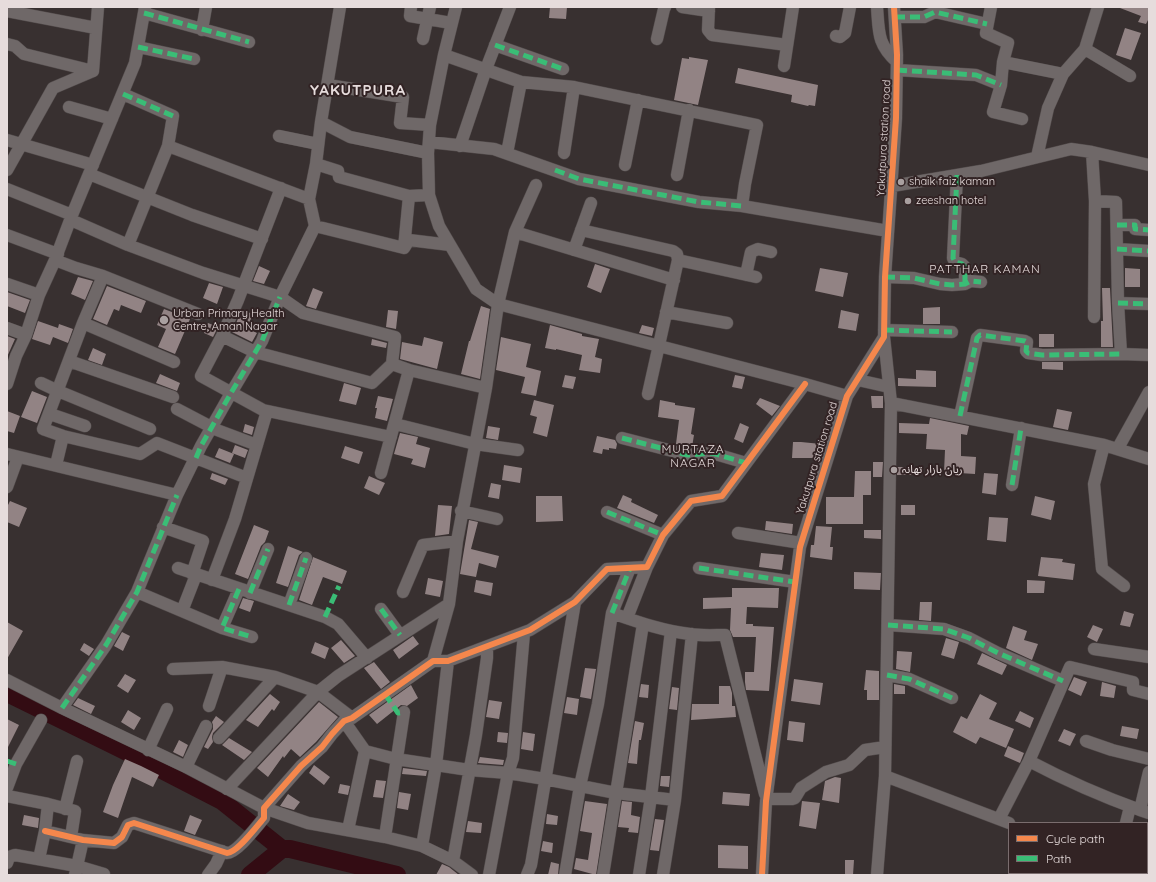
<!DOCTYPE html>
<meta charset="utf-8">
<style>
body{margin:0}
#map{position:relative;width:1156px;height:882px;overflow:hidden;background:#383030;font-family:Quicksand,sans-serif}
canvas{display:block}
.frame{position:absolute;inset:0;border:8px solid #e6dcdc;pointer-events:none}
.legend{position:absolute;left:1008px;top:822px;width:140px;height:52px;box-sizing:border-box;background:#322324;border:1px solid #7a6d6e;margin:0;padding:5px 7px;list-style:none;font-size:12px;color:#e6dcdc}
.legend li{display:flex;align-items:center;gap:8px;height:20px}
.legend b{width:20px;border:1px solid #7a6d6e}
</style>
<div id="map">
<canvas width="1156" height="882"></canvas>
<div class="frame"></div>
<ul class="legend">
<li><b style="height:5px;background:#f5874c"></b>Cycle path</li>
<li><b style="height:5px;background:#3abd76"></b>Path</li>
</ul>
</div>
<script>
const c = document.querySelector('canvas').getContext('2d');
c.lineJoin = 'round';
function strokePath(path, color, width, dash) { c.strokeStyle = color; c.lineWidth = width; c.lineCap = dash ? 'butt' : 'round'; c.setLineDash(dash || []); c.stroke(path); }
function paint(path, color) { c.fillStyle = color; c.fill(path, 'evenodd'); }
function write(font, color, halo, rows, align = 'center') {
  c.font = font + ' Quicksand,"Noto Sans Arabic",sans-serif'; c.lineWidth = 4; c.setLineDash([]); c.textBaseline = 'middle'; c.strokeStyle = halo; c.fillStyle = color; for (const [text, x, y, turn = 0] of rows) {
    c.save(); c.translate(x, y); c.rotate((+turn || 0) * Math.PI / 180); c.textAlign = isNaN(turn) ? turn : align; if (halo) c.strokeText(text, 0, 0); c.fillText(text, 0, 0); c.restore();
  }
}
const river = new Path2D(`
 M7 693 121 749 222 801 282 849H290L397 875
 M250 875 282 849`);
const building = new Path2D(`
 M550 7H567L566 19 549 18Z
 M1120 7H1149V18L1146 24 1138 22 1141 16 1120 8Z
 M1125 28 1141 33 1131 60 1116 55Z
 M689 57 708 60 698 105 674 100 682 58 689 59Z
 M738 68 818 85 815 106 809 105 808 106 791 102 792 95 735 83Z
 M595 264 610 269 601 293 587 287Z
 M259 266 270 271 264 284 253 281Z
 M820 268 848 273 843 297 815 291Z
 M1125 268 1140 269V287H1125Z
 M78 277 93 281 85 300 71 294Z
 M209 283 223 287 217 304 203 298Z
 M107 286 146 301 141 313 121 305 119 311 114 309 107 325 93 319Z
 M313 288 323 292 316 309 306 306Z
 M1102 288H1110L1113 347H1101V321H1103Z
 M7 292 30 300 25 313 7 306Z
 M481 306 490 309 480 379 461 374 469 341H470Z
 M940 307V324H923V308Z
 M164 309 190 319 175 354 158 347 166 329 157 325Z
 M242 310 253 314 247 328 257 333 252 342 232 332Z
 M388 310 398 311 396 329 386 327Z
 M841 310 859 314 856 331 838 328Z
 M38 321 58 328 59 324 73 329 68 343 53 337 50 345 32 339Z
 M208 323 218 327 213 337 204 333Z
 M550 325 582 334V336L599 339 595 357 602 359 600 373 579 370 582 355 556 349V350L545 348Z
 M642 325 654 328 652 336 639 333Z
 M1039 334H1054V347H1039Z
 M7 336 15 339 7 357Z
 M424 337 443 342 437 369 400 359 402 342 422 346Z
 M501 337 531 344 526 367 541 371 536 396 521 393 525 377 496 370Z
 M372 339 387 343 386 348 371 345Z
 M93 348 106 354 102 365 88 360Z
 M1042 362H1063V370L1042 369Z
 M916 370 936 371V387L898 386V378L916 379Z
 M160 374 180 383 177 391 156 383Z
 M565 375 576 377 573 389 562 387Z
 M735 375 745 377 742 389 732 387Z
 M344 383 361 388 356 405 339 401Z
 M32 391 47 397 37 423 21 417Z
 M378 396 393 399 387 421 375 418 377 408H375Z
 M871 396H883V408H872Z
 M760 398 780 406 772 416 756 404Z
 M534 400 554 405 547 437 533 433 537 417 530 415Z
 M660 400 675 403V405L695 408 691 434 694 435 692 447 676 444 679 420 658 417Z
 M1057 409 1072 412 1068 430 1053 427Z
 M7 411 20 416 14 433 7 431Z
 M930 418 969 426 967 435 961 434V456L976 457 975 474 944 472 945 450 926 449 927 434 899 433V423L929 424Z
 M740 423 749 427 743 443 734 439Z
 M245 424 254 427 252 435 243 432Z
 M488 426 500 428 498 440 486 438Z
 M400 433 418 437 416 444 430 448 425 468 411 464 413 459 394 454Z
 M597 436 615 440 617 444 616 449 609 448V450L603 449 602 454 593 452Z
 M793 442H801L821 444 814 458H792Z
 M235 445 248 450 245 458 232 453Z
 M345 446 363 452 359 464 341 458Z
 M219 448 234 454 230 463 215 457Z
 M873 462H883L882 477H873Z
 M504 465 522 468 520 483 502 480Z
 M897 467H916V475H897Z
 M855 471H871V495H863V524H826V497H854Z
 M212 473 228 479 225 485 210 479Z
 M984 473 998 474 996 495 982 493Z
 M369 476 385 483 379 495 364 488Z
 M491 483 501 485 499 499 488 497Z
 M623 495 632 499 631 502 658 515 654 523 617 508Z
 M536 496H562L563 521 536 522Z
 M1035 496 1055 501 1051 520 1031 515Z
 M10 501 27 508 19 527 7 522V507Z
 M438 505 452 506 449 534 435 536Z
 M901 505H915V515H901Z
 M989 517 1008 518 1006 542 987 540Z
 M469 520 478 522 471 549 499 556 496 568 479 563 476 577 460 574Z
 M766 521 793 524 792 534 765 530Z
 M254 525 269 531 265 542 261 546 248 579 235 574Z
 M816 526 832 527 830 547H833L832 560 810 557 811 545H814Z
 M864 530H881V539L864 538Z
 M288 546 303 552 299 555 288 587 276 583Z
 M761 553 784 555 782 570 759 567Z
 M313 557 347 571 342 584 323 577 312 605 299 600Z
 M1041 557 1063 559 1062 562 1075 564 1073 580 1038 576Z
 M854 572 881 573 880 590 854 589Z
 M428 578 443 581 440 597 425 594Z
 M476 580 493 583 491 596 474 592Z
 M1027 580 1045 581 1044 593H1027Z
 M732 588H779L778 608 747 607 746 624H753V626L774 627 769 691 746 690 745 682V672H754L756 637H733L730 630 731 608 703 609V598L732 597Z
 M243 598 254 601 250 612 239 608Z
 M920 602H932L931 621 919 620Z
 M1124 611 1134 614 1130 627 1120 625Z
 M7 622 23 631 7 659Z
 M1093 625 1103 629 1097 642 1087 637Z
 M1013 626 1027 631 1024 640 1038 644 1032 660 1006 648Z
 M122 632 130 636 123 651 114 646Z
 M413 636 419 644 399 659 393 650Z
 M946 638 959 642 954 659 941 655Z
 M341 640 355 656 344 663 331 648Z
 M315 642 329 648 325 659 311 653Z
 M84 643 94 649 89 656 80 650Z
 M897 651 912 652 910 672 896 669Z
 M982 653 1007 665 1002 675 977 664Z
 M374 662 390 682 381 689 364 668Z
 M585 668 596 669 591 699 580 697Z
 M866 670 879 671V700H867V690H864Z
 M125 674 136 680 128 693 117 686Z
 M1074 677 1087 682 1081 696 1068 690Z
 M794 679 823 683 820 705 791 701Z
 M1102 682 1116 686 1114 698 1100 696Z
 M641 684 649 685 648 698 639 697Z
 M894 684 905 686V694H894Z
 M411 685 418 698 407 706 401 705 377 724 369 715Z
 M719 686H730L732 693V706H735L736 717 691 720 692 704H719Z
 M672 687 679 688 677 710 669 709Z
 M270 694 280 702 274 711 272 709 258 727 246 720Z
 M980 694 997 703 989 719 1014 729 1006 748 980 737 976 744 953 732 961 716 967 719Z
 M567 697 579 699 577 715 564 713Z
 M78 698 95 706 91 714 73 705Z
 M489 700 502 702 499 719 486 717Z
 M319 702 338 717 316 742 300 757 291 749 284 758 283 756 268 777 257 768Z
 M128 710 141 718 134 730 121 722Z
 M1020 711 1034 718 1030 728 1015 721Z
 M216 716 224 722 213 733 212 737 213 742 208 749 204 747 213 729V725L212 722Z
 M7 719 19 725 7 749Z
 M635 721 644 723 641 740H639L637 764 628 763Z
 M789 721 805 723 803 742 787 740Z
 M1122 726 1139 729 1137 739 1120 736Z
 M1064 729 1076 734 1070 746 1058 741Z
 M498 732 508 733 507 743 497 742Z
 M523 732 535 734 533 751 521 749Z
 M229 738 252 752 244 760 222 745Z
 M179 740 188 745 183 757 173 752Z
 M1008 746 1024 753 1020 763 1004 756Z
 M480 757 504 760 503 765 478 763Z
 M125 759 141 766 159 775 153 787 132 777 118 818 103 812 113 785Z
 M314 765 330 777 324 785 309 773Z
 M403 768 427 771 426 776 402 774Z
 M661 776H670L669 787 660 786Z
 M835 777 841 778 839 803 822 800 825 781Z
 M376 780 386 781 383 798 373 797Z
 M340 784 350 786 348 795 338 793Z
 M399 792 411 794 408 810 397 808Z
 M723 792 750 794 749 806 722 804Z
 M288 794 300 802 294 810 280 806Z
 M585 801 607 804 596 875 574 869 576 858 588 860 592 833 580 831Z
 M622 801 632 802 631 815 640 817 638 833 628 832 629 828 618 827Z
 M802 801 820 803 816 829 799 826Z
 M547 814 558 816 557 825 546 824Z
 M24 815 39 818 38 828 22 825Z
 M190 815 202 820 195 835 184 831Z
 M655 819 664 820 659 851 650 850Z
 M468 821 482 823 481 833 466 832Z
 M543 841 553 843 552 853 541 851Z
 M718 845 748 846V869L718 868Z
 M845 860H854L853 875 845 874Z
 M551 862 559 864 558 875H548Z
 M442 864 449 867 459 875H436Z`);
const minor = new Path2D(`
 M411 7 410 16 451 23
 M456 7 444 55 430 125 428 153 429 195 439 226 476 289 498 304 805 384 847 396
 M682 7 709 11
 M709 7 708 30 712 35 787 45
 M877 7C879 32 877 44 897 62
 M991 7 986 33 1008 43 1003 62 1063 74
 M7 11 96 28
 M144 13 249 42
 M895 17H924L935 12 987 24
 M202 30 206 7
 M836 36 840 37 845 33 850 7
 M423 39 430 7
 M657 39 664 9 665 7
 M7 44 15 46 24 54 93 71
 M495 45 563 69
 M138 47 194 59
 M1085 49 1098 7
 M444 55 521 82 574 87 757 125 745 184 742 206
 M1003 62 1001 85 993 112 1022 119
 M784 66 793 7
 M897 70 976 75 1001 85
 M328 85 403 97 400 123 430 125
 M123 94 173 116 168 146 128 245
 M69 107 112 119
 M321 122 350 137 428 153
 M279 136 318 144
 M7 140 93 165
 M429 142 494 149 579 179 699 202 742 206 888 231
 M168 146 309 199
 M460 146 486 69 510 7
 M1092 152 1095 201 1116 202 1118 303 1121 354 1149 355
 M507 153 521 82
 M564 153 574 87
 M1037 157 1048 108 1063 74 1085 49 1130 76
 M316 164 338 171 339 177 409 196 429 195
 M625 165 638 100
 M7 170 53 88 93 71 98 7
 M89 174 192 215 262 239
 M677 175 689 110
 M957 175 953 258 955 262 962 264 965 267V284
 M892 186 981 171 1071 149 1092 152 1149 165
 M281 188 238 300 222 336 201 376 263 410 391 437
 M7 189 72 215
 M71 220 128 245 203 273 280 297 303 313 395 337 392 364 409 370 486 388
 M1117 225H1135V229L1149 230
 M315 226 404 248 409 240 450 245
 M581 230 673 251 677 254 678 260 756 277
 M515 232 674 280
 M7 235 58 254
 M404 248 409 196
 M1117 249 1149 251
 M574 250 591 203
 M55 260 76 268 103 276 198 314
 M746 275 751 252 758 249 771 252
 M103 276 83 323 43 429 63 436 140 454 157 443 247 478
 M885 277 914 278 940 284 952 285 965 284 971 281 981 282
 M7 284 39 295
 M1118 303 1149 304
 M666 312 727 323
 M1094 317 1095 201
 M83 323 174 362
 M7 328 26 335
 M884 330 952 332
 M222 336 255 352 372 383 392 364
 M69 361 173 397
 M858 380 889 387
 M41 383 58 391 150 429
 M7 384 16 356 26 335 39 295 55 260 72 215 135 63 145 7
 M648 394 678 260
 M891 403 1104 445 1149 459
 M177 409 217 430 257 445
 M50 414 85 426
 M960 416 977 338 980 335 1025 341 1027 342 1026 351 1028 353 1042 355 1121 354
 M395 424 475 444 518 450
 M622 438 688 455 712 453 746 463
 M1104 445 1094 484 1102 569 1124 586
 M1118 448 1149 392
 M7 454 177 495
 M56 465 63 436
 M381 473 409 370
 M1012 485 1021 428
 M7 487 18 457
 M461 511 497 519
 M607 512 663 535
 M163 527 203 541 192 574
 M738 533 801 543
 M178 568 325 617 338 624 367 658
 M699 568 795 582
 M212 580 235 519 267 411
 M137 592 222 628 252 637
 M403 592 423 545 457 541
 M250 593 268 549
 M289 605 306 558
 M381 609 400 635
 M182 611 196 575
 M612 613C638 622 663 631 690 634 702 636 714 635 725 635L765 794
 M627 618 647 567
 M888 625 944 629 969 638 998 653 1063 681
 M222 628 239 589
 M1094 649 1149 657
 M433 661 449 604 457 541 486 388 498 304 515 232 536 185
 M173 669 222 667 275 677 318 692 352 718
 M887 675 909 679 952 698
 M7 680 62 708 186 767 264 808 308 823 385 837 422 846 453 861 472 875
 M209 706 222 667
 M62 708 106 645 137 592 177 495 201 446 231 393 262 341 280 297 315 226 309 199 316 164 321 122 340 7
 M344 721 365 751 396 759 469 770 508 773 545 779 616 793 675 800
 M219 738 275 677
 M1086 741 1112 750 1149 759
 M148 750 167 709
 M1029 761C1065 780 1101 796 1140 810
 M186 767 206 726
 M1149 772 1140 810 1149 813
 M885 776 1009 823
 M7 788 16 764 41 720
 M227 789 318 692 338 676 449 604
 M7 796 48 804 75 811 71 837
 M767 799H792L795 798 801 788 826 772 849 765 865 750 885 747
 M65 809 77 761
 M999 819 1029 761 1070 667 1133 682V690L1149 694
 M1126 823 1130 807
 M348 830 365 751
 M45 831 83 840 114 843 122 837 128 825 134 823 227 853C237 853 257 826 264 818V808L301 766 322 747 332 734 344 721 352 718 433 661H448L530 630 575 602 607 569 647 567 663 535 691 501 722 496 805 384
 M385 837 404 712
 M422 846 436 765 448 661
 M39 859 45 831 48 804
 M453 861 476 735 487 658V647
 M7 863 9 857 15 855 77 866 104 874
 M75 875 83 840
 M208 875 216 864 222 851
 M489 875 508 773 513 758 524 633
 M527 875 531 865 575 602
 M565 875 580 786 598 704 612 613 630 568
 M603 875 643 624
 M639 875 651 797 671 631
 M663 875 675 800 692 634
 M762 875 766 801 800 547 847 396 884 337 885 277 896 118 897 55 894 7
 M877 875 885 776 891 403 884 337
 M1121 875 1122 873`);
const quiet = new Path2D(`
 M144 13 249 42
 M895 17H924L935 12 987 24
 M495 45 563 69
 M138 47 194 59
 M897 70 976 75 1001 85
 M123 94 173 116
 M555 170 579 179 699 202 742 206
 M957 175 953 258 955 262 962 264 965 267V284
 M1117 225H1135V229L1149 230
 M1117 249 1149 251
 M885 277 914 278 940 284 952 285 965 284 971 281 981 282
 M1118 303 1149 304
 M884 330 952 332
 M960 416 977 338 980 335 1025 341 1027 342 1026 351 1028 353 1042 355 1121 354
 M622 438 688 455 712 453 746 463
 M196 458 201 446 231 393 262 341 280 297
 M1012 485 1021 428
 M607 512 663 535
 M699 568 795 582
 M239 589 222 628 252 637
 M250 593 268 549
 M289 605 306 558
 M381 609 400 635
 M612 613 630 568
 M325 617 339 586
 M888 625 944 629 969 638 998 653 1063 681
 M887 675 909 679 952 698
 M385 694 398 713 404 712
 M62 708 106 645 137 592 177 495
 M7 761 16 764`);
const cycleway = new Path2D(`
 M45 831 83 840 114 843 122 837 128 825 134 823 227 853C237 853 257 826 264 818V808L301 766 322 747 332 734 344 721 352 718 433 661H448L530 630 575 602 607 569 647 567 663 535 691 501 722 496 805 384
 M762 875 766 801 800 547 847 396 884 337 885 277 896 118 897 55 894 7`);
const markers = [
 [901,182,4,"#a9a0a0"],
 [908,201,4,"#a9a0a0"],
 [164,320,5,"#a9a0a0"],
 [894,470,4,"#a9a0a0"]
];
const streetNames = [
 ["Yakutpura station road",884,138,-87],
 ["Yakutpura station road",817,458,-73]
];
const poiNames = [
 ["shaik faiz kaman",909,182],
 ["zeeshan hotel",916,201],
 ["Urban Primary Health",173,314],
 ["Centre, Aman Nagar",173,327],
 ["ریان بازار تھانہ",902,470]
];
const neighbourhoodNames = [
 ["PATTHAR KAMAN",985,269],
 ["MURTAZA",693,449],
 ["NAGAR",693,463]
];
const districtNames = [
 ["YAKUTPURA",358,90]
];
strokePath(river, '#330c13', 18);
paint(building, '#928384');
strokePath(minor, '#534c4c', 13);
strokePath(minor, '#6f6868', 12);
strokePath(quiet, '#3abd76', 5, [10, 5]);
strokePath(cycleway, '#f5874c', 6);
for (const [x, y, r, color] of markers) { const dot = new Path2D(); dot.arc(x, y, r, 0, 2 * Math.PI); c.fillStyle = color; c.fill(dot); strokePath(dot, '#322324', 1.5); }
write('11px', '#e6dcdc', '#322324', streetNames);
write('11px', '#e6dcdc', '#322324', poiNames, 'left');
c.letterSpacing = '1px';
write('12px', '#e6dcdc', '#322324', neighbourhoodNames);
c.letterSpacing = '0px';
c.letterSpacing = '1px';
write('bold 15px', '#e6dcdc', '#322324', districtNames);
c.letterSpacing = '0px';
</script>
